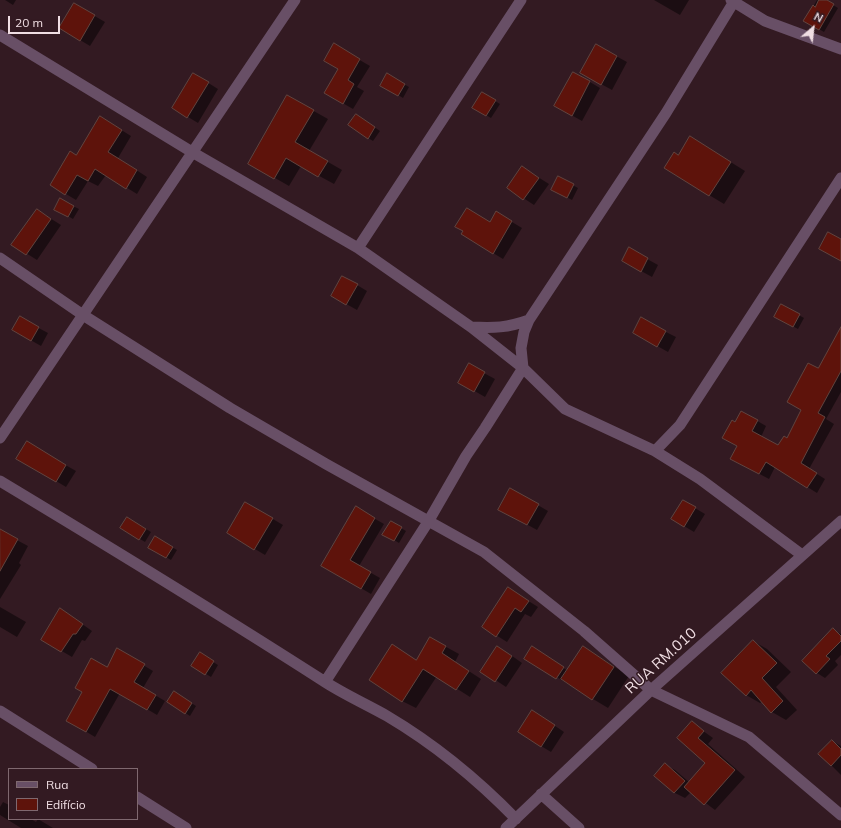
<!DOCTYPE html>
<meta charset="utf-8">
<style>
body{margin:0}
#map{position:relative;width:841px;height:828px;overflow:hidden;background:#331a22;font-family:Mulish,sans-serif}
canvas{display:block}
.legend{position:absolute;left:8px;top:768px;width:130px;height:52px;box-sizing:border-box;background:#331a22;border:1px solid #7f686f;margin:0;padding:5px 7px;list-style:none;font-size:12px;color:#f0dee3}
.legend li{display:flex;align-items:center;gap:8px;height:20px}
.legend b{width:20px;border:1px solid #7f686f}
.north{position:absolute;left:793px;top:8px;width:40px;height:40px;-webkit-text-stroke:3px #331a22;paint-order:stroke;rotate:28deg;font-size:11px;font-weight:700;line-height:16px;text-align:center;color:#f0dee3}
.north::after{content:'';display:block;margin:auto;width:14px;height:18px;background:#f0dee3;clip-path:polygon(50% 0,100% 100%,50% 72%,0 100%)}
.scale{position:absolute;left:8px;top:16px;width:52px;height:18px;box-sizing:border-box;border:2px solid #f0dee3;border-top:0;padding-left:5px;font-size:12px;line-height:14px;white-space:nowrap;color:#f0dee3;-webkit-text-stroke:3px #331a22;paint-order:stroke}
</style>
<div id="map">
<canvas width="841" height="828"></canvas>
<ul class="legend">
<li><b style="height:5px;background:#684f66"></b>Rua</li>
<li><b style="height:11px;background:#5e130b"></b>Edifício</li>
</ul>
<div class="north">N</div>
<div class="scale">20 m</div>
</div>
<script>
const c = document.querySelector('canvas').getContext('2d');
c.lineJoin = 'round';
function paint(path, color) { c.fillStyle = color; c.fill(path, 'evenodd'); }
function strokePath(path, color, width, dash) { c.strokeStyle = color; c.lineWidth = width; c.lineCap = dash ? 'butt' : 'round'; c.setLineDash(dash || []); c.stroke(path); }
function write(font, color, halo, rows, align = 'center') {
  c.font = font + ' Mulish,sans-serif'; c.lineWidth = 3; c.setLineDash([]); c.textBaseline = 'middle'; c.strokeStyle = halo; c.fillStyle = color; for (const [text, x, y, turn = 0] of rows) {
    c.save(); c.translate(x, y); c.rotate((+turn || 0) * Math.PI / 180); c.textAlign = isNaN(turn) ? turn : align; if (halo) c.strokeText(text, 0, 0); c.fillText(text, 0, 0); c.restore();
  }
}
const shadow = new Path2D(`
 M5 0H16L13 5Z
 M654 0H689L680 15Z
 M817 0H825L838 8 824 32 805 21Z
 M74 4 105 22 90 46 60 28Z
 M334 45 370 66 357 87 364 91 353 109 325 93 339 69Z
 M616 56 627 62 612 90 592 79Z
 M194 74 218 89 198 123 173 108Z
 M388 75 409 87 403 98 382 85Z
 M590 82 600 88 582 121 564 111Z
 M482 93 500 104 491 118 474 108Z
 M287 96 328 119 309 151 342 170 334 184 301 166 289 186 249 163Z
 M361 118 380 131 373 141 368 138Z
 M110 123 131 136 118 158 147 177 137 194 106 175 98 186 88 181 76 200 51 185 76 156Z
 M705 146 745 171 724 204 709 195 678 156Z
 M522 167 549 184 534 205 508 188Z
 M558 177 578 188 572 200 557 192Z
 M61 200 79 209 73 219 56 209Z
 M37 210 61 225 37 260 13 245Z
 M497 213 522 228 503 259 493 253Z
 M629 249 658 265 652 277 623 261Z
 M357 285 367 291 357 310 332 296Z
 M781 305 804 318 798 329 775 317Z
 M20 318 48 333 41 346 13 330Z
 M666 332 676 337 668 352 634 333Z
 M841 338V392L826 419 834 424 809 469 825 479 817 493 775 467 769 479 741 464 736 423 742 412 766 426 761 437 778 446 787 439 803 410 819 370Z
 M469 365 495 379 485 397 459 382Z
 M27 443 76 471 66 487 18 458Z
 M510 489 548 511 537 530 499 509Z
 M683 501 705 514 694 532 684 526Z
 M246 503 283 525 265 555 228 533Z
 M356 508 384 524 359 566 380 578 371 594 323 566Z
 M128 518 151 532 145 542 122 528Z
 M391 522 406 531 399 543 384 534Z
 M0 531 28 546 19 563 21 565 0 599Z
 M156 538 177 550 171 560 150 548Z
 M519 595 538 607 531 617 525 614 507 642 483 627Z
 M0 607 26 622 17 637 0 627Z
 M61 609 92 631 85 641 82 640 72 657 43 640Z
 M833 630 841 634V655L835 661 838 665 825 678 817 673 803 661Z
 M430 638 459 654 455 662 481 679 470 697 437 676 416 708 402 701 417 661Z
 M753 641 767 649 791 672 776 687 797 710 786 720 772 712 762 702 760 703 746 695Z
 M584 647 629 676 608 708 525 658 537 650 568 671Z
 M118 650 153 671 143 688 165 701 157 715 120 693 95 737 67 720 107 668Z
 M508 653 522 663 506 687 482 671Z
 M200 654 218 665 211 677 193 666Z
 M179 695 196 706 190 716 168 702Z
 M542 717 564 732 551 752 541 746Z
 M692 723 713 738 708 744 745 777 715 810 691 792 685 798 675 793 655 776 665 765 675 770 689 782 706 763Z
 M832 741 841 746V775L820 754Z
 M3 802 9 805V819H31L36 822 38 819 53 828H21L0 815V807Z`);
const building = new Path2D(`
 M819 0H827L834 4 819 30 803 21 813 5 815 7Z
 M74 3 95 15 80 41 59 28Z
 M334 43 360 59 348 80 354 84 343 104 324 93 338 69 324 61Z
 M596 44 617 56 601 85 580 73Z
 M573 72 590 81 572 116 554 106Z
 M193 73 209 82 187 118 172 108Z
 M387 73 405 84 398 96 380 86Z
 M482 92 496 100 486 116 472 108Z
 M287 95 314 110 295 142 328 161 318 177 286 158 274 179 248 164Z
 M356 114 375 127 368 139 348 125Z
 M100 116 122 130 108 152 137 170 126 189 95 169 88 181 77 175 65 195 50 185 70 151 76 155Z
 M690 136 731 162 709 196 664 168 674 152 678 155Z
 M522 166 539 178 523 200 507 188Z
 M558 176 574 184 567 198 551 190Z
 M60 198 74 206 68 217 54 210Z
 M467 208 490 222 496 211 512 221 493 254 461 234 463 231 455 227Z
 M37 209 51 219 26 255 11 245Z
 M828 232 841 239V261L819 249Z
 M629 247 648 258 641 272 622 261Z
 M342 276 358 284 346 305 331 296Z
 M781 304 800 314 793 327 774 317Z
 M20 316 39 327 31 341 12 330Z
 M641 317 666 331 657 347 633 333Z
 M841 327V371L818 413 825 417 801 463 817 473 807 488 766 462 759 474 730 459 737 446 722 438 732 420 735 422 741 411 758 420 752 431 778 445 784 436 787 438 801 410 787 402 808 363 818 368Z
 M469 363 485 372 474 392 458 383Z
 M27 441 66 465 56 482 16 459Z
 M510 488 539 504 527 525 498 510Z
 M683 500 696 507 684 527 671 519Z
 M245 502 273 518 254 550 227 533Z
 M356 506 375 518 350 560 371 572 361 589 321 566Z
 M127 517 146 529 139 540 120 528Z
 M391 521 402 527 394 541 382 535Z
 M0 529 18 539 0 571Z
 M155 536 173 547 166 558 148 548Z
 M508 587 529 601 521 612 515 608 496 637 482 627Z
 M60 608 83 624 76 634H73L61 652 41 640Z
 M833 628 841 636V641L826 656 830 659 816 674 802 661Z
 M430 637 446 646 442 653 469 671 456 690 423 669 402 702 369 680 392 644 416 660Z
 M753 640 777 663 762 678 783 701 771 713 751 690 746 696 721 673Z
 M497 646 512 656 495 682 480 672Z
 M532 646 564 667 556 679 524 659Z
 M583 646 614 667 592 700 561 679Z
 M117 648 145 664 134 682 156 695 147 710 110 689 86 732 66 721 82 692 75 688 91 658 107 667Z
 M200 652 214 661 205 675 191 666Z
 M174 691 192 703 185 714 167 702Z
 M532 710 555 725 541 747 518 732Z
 M692 721 704 731 698 738 735 770 704 805 684 787 705 763 677 738Z
 M832 740 841 749V755L831 766 818 754Z
 M665 763 685 781 674 793 654 776Z`);
const minor = new Path2D(`
 M731 0 765 21 841 49
 M0 35 192 152 358 248 471 327 523 368 565 409 655 451 700 479 802 555
 M358 248 521 0
 M0 258 83 315 230 408 326 464 484 552 584 631 651 690 749 737 841 815
 M471 327C494 328 507 328 529 320
 M0 438 295 0
 M655 451 680 425 841 178
 M0 481C108 546 216 612 322 680 343 694 366 704 387 716 436 745 477 779 516 819
 M325 682 428 522 466 456 485 428 523 368 521 348 524 332 529 320 666 113 735 0
 M0 711 92 769
 M541 794 579 828
 M137 797 186 828
 M506 828 651 690 841 521`);
const streetNames = [
 ["RUA RM.010",661,661,-42]
];
paint(shadow, '#0007');
paint(building, '#5e130b');
strokePath(building, '#61443f', 1);
strokePath(minor, '#684f66', 11);
write('15px', '#f0dee3', '#331a22', streetNames);
</script>
